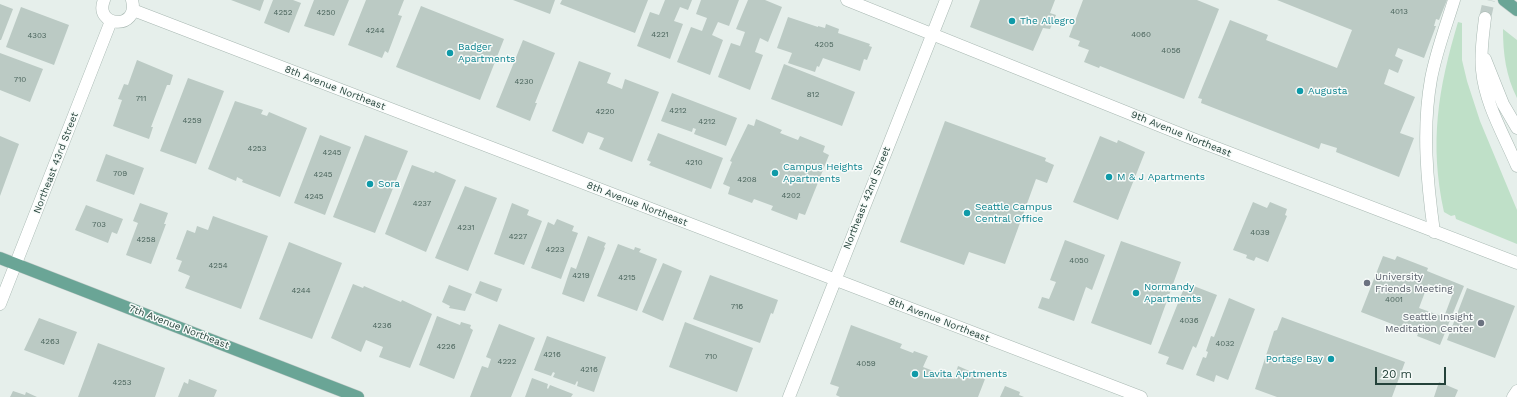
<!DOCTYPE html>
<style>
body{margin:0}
#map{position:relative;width:1517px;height:397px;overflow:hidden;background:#e6efeb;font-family:"Work Sans",sans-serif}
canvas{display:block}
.scale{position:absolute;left:1375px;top:367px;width:71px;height:18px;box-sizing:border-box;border:2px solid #24423a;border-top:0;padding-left:5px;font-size:12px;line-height:14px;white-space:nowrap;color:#24423a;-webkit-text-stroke:3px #f7fbf9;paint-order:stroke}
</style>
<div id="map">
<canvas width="1517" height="397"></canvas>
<div class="scale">20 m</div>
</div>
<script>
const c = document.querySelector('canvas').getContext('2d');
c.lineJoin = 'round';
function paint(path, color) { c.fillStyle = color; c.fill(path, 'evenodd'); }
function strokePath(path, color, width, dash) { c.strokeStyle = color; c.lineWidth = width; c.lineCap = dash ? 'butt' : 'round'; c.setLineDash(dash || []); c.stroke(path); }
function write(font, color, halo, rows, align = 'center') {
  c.font = font + ' "Work Sans",sans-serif'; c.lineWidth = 3; c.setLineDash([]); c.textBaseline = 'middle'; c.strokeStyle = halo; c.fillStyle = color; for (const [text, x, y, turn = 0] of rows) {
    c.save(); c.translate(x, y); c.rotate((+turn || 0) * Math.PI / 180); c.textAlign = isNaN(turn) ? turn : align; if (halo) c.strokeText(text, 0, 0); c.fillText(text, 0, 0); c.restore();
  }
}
const green = new Path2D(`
 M1458 22 1462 23V60L1467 81 1480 121 1517 210V244L1456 219 1455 215 1451 216 1444 212C1429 143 1438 89 1458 22Z
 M1503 29 1517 40V98C1506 76 1503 54 1503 29Z`);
const building = new Path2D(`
 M231 0H264L260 11Z
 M273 0H293L301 3 289 33 264 23Z
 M314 0H349L334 36 304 26Z
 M366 0H404L398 15 402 16 388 53 385 51 382 58 348 45Z
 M513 0H555L550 14Z
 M562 0H648L635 33 560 4Z
 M665 0H692L688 10 680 7 674 21 683 24 670 59 637 46 650 12 659 15Z
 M701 0H739L729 26 718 22 712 35 723 40 710 75 677 62 691 27 702 31 707 18 696 14Z
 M748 0H765L782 7 768 42 760 38 755 52 763 55 750 90 718 77 731 43 740 46 745 32 736 29Z
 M980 0H1055L1050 13 1056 15 1050 29 1043 28 1033 51 970 27Z
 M1083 0H1197L1219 9 1184 99 1100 66 1099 68 1084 62 1089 50 1078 46 1080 41 1069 37Z
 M1277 0H1447L1439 20 1436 19 1434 26H1436L1424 58 1398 48 1395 56 1403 60 1398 73 1389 69 1384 84 1415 97 1400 133 1414 138 1399 177 1336 152 1337 148 1321 143 1319 149 1201 103 1202 99 1198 98 1230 20 1268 35 1266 40 1337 68 1352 30Z
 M0 4 13 9 1 40H0Z
 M421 6 504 39 480 100 396 67Z
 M21 7 69 25 54 65 6 47Z
 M788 17 818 27V26L825 28 826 24 839 29 838 33 870 44 869 46 872 47 867 60 864 59 860 71 823 58 819 67 817 66 815 72 788 63 792 53 777 48Z
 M523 40 555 53 535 103H537L530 121 496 107Z
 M0 53 43 69 30 102 0 90Z
 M137 60 173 75 170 85H167L151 127H153L149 139 113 126 122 100 118 99 124 84 128 85Z
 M579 61 611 73 607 83 622 89 625 79 659 92 632 162 599 149 604 138 588 132 583 144 552 131Z
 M784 64 855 92 842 126 771 99Z
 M188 78 224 91 196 164 160 151Z
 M672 93 737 118 726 146 694 134 696 129 693 128 692 132 661 121Z
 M235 101 263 110 261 114 267 116 269 112 307 128 280 197 242 182 243 180 237 177 236 181 208 169Z
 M756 119 782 130 780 133 798 140 800 136 825 146 823 152 829 155 805 215 799 213 797 220 771 210 773 206 754 199 752 203 728 194 730 187 723 184 732 162 730 161 748 124 754 126Z
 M945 121 1046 158 1045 161 1054 165 1047 183 1036 179 1005 264 969 252 964 265 900 242Z
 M658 133 723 158 711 189 649 165 651 162 647 160Z
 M320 135 351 147 325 215 294 203Z
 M365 135 408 151 375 233 333 217Z
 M0 136 19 144 0 196Z
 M1100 136 1117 143 1118 140 1145 152 1118 220 1073 202Z
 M106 154 144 168 134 195 96 181Z
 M412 165 434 173 435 171 456 180 426 252 385 234Z
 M465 186 497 198 468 271 435 258Z
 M1253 202 1267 208 1270 202 1287 209 1285 215 1287 216 1268 262 1256 257 1254 261 1246 258 1247 255 1233 250Z
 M140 203 168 213 164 224H166L151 264 126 255 138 223 133 221Z
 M512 203 529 210 527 215 542 221 524 265 494 254Z
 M86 205 123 219 117 234 112 232 108 243 75 230Z
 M213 216 268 236 241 309 185 288 190 276 178 271 182 261 176 259 187 230 195 233 197 226 208 230Z
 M557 219 574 226 572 231 578 233 561 279 531 268 548 222 554 225Z
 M588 236 606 243 604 247 605 248 584 302 562 294 571 267 576 269Z
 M1065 240 1105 255 1092 290 1086 287 1074 321 1038 308 1042 297 1049 299 1056 282 1050 280Z
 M1121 241 1181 262 1151 345 1091 323Z
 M289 242 342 263 312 339 259 319Z
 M618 244 634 250 635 247 641 249 639 252 657 259 637 311 597 296Z
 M1383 256 1395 260 1397 256 1428 268 1427 271 1464 286 1440 345 1417 336 1418 334 1361 312ZM1428 284 1453 293 1444 317 1419 308Z
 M663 263 682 271 663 321 642 312Z
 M710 275 778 300 773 314 771 313 760 343 693 319Z
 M480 281 502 289 497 302 475 293Z
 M1186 283 1217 295 1196 348 1193 346 1183 370 1166 364 1169 357 1158 353Z
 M353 284 363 288 364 286 401 302 402 300 432 314 410 368 379 357 383 347 366 340 361 352 331 338Z
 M449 285 472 294 465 311 449 308 450 306 442 302Z
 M1467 288 1515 306 1495 358 1447 340Z
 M1229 298 1255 309 1228 380 1216 375 1214 382 1196 375 1203 357 1206 358 1208 352 1206 351 1211 336 1214 337Z
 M437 316 460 325 461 322 471 325 470 328 473 330 454 379 419 365Z
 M1282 317 1405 362 1392 397H1277L1255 389 1274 331 1277 330Z
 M39 318 77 332 64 365 24 350Z
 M685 322 753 348 737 392 669 367Z
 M499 324 535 338 511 397H470L482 366 488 368 491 359 486 357Z
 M851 325 902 344 900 348 913 353 914 351 928 356 923 367 954 379 958 366 974 373 973 375 985 379 978 397H840L836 395 839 387 830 384Z
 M547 336 606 357 594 392 577 386 578 382 577 381 575 385 553 377 555 373 553 372 551 376 534 370Z
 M98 343 165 368 155 397H78Z
 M532 378 548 384 547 388 548 389 550 385 573 394 571 397H525Z
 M189 379 217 390 214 397H178L184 382 188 384Z
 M1439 382 1458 390 1455 397H1434Z
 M1005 386 1020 392 1019 395 1024 397H1000Z
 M13 391 25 395 26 392 37 397H10Z`);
const minorTunnel = new Path2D(`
 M1485 18 1489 0`);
const minor = new Path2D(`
 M104 0C93 27 140 31 132 0
 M847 0 1188 137 1517 263
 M133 10 1141 397
 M1485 18C1483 35 1480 54 1482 70 1485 104 1504 135 1517 166
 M1485 59 1503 104 1517 128
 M1434 232C1427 182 1422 129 1431 79 1436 52 1446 26 1454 0
 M0 304 111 21
 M789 397 946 0
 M1513 397 1517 391`);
const major = new Path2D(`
 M1504 0 1517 10
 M0 258 358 397`);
const markers = [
 [1012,21,4,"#0f9aa8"],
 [450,53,4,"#0f9aa8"],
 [1300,91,4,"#0f9aa8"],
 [775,173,4,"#0f9aa8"],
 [1109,177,4,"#0f9aa8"],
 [370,184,4,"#0f9aa8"],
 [967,213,4,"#0f9aa8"],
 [1367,283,4,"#6b7280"],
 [1136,293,4,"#0f9aa8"],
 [1481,323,4,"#6b7280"],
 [1331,359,4,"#0f9aa8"],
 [915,374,4,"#0f9aa8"]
];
const numberNames = [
 ["4013",1399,12],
 ["4252",283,13],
 ["4250",326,13],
 ["4244",375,31],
 ["4221",660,35],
 ["4060",1141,35],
 ["4303",37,36],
 ["4205",824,45],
 ["4056",1171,51],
 ["710",20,80],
 ["4230",524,82],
 ["812",813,95],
 ["711",141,99],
 ["4212",678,111],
 ["4220",605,112],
 ["4259",192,121],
 ["4212",707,122],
 ["4253",257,149],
 ["4245",332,153],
 ["4210",694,163],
 ["709",120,174],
 ["4245",323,175],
 ["4208",747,180],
 ["4202",791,196],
 ["4245",314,197],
 ["4237",422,204],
 ["703",99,225],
 ["4231",466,228],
 ["4039",1260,233],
 ["4227",518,237],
 ["4258",146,240],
 ["4223",555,250],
 ["4050",1079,261],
 ["4254",218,266],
 ["4219",581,276],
 ["4215",627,278],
 ["4244",301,291],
 ["4001",1394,300],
 ["716",737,307],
 ["4036",1189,321],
 ["4236",382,326],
 ["4263",50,342],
 ["4032",1225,344],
 ["4226",446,347],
 ["4216",552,355],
 ["710",711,357],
 ["4222",507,362],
 ["4059",866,364],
 ["4216",589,370],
 ["4253",122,383]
];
const cultureNames = [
 ["The Allegro",1020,21],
 ["Badger",458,47],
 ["Apartments",458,59],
 ["Augusta",1308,91],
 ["Campus Heights",783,167],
 ["Apartments",783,179],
 ["M & J Apartments",1117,177],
 ["Sora",378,184],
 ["Seattle Campus",975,207],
 ["Central Office",975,219],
 ["Normandy",1144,287],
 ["Apartments",1144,299],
 ["Portage Bay",1323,359,"right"],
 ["Lavita Aprtments",923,374]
];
const streetNames = [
 ["8th Avenue Northeast",335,88,21],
 ["9th Avenue Northeast",1181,134,22],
 ["Northeast 43rd Street",56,163,-69],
 ["Northeast 42nd Street",867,198,-68],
 ["8th Avenue Northeast",637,204,21],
 ["8th Avenue Northeast",939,320,21],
 ["7th Avenue Northeast",179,327,21]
];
const worshipNames = [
 ["University",1375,277],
 ["Friends Meeting",1375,289],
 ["Seattle Insight",1473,317,"right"],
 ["Meditation Center",1473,329,"right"]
];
paint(green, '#bfe0c8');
paint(building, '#bbcac4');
strokePath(minorTunnel, '#bfccc8', 12, [12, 6]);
strokePath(minor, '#a8b8b2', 13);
strokePath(major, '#c2cac8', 13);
strokePath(minor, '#fff', 12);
strokePath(major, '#6aa596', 12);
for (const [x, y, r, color] of markers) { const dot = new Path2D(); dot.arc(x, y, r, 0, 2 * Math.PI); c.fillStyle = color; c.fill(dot); strokePath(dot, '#f7fbf9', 1.5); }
write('8px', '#4a645c', null, numberNames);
write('10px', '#0d838f', '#f7fbf9', cultureNames, 'left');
write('10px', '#24423a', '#f7fbf9', streetNames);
write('10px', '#5b616d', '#f7fbf9', worshipNames, 'left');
</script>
